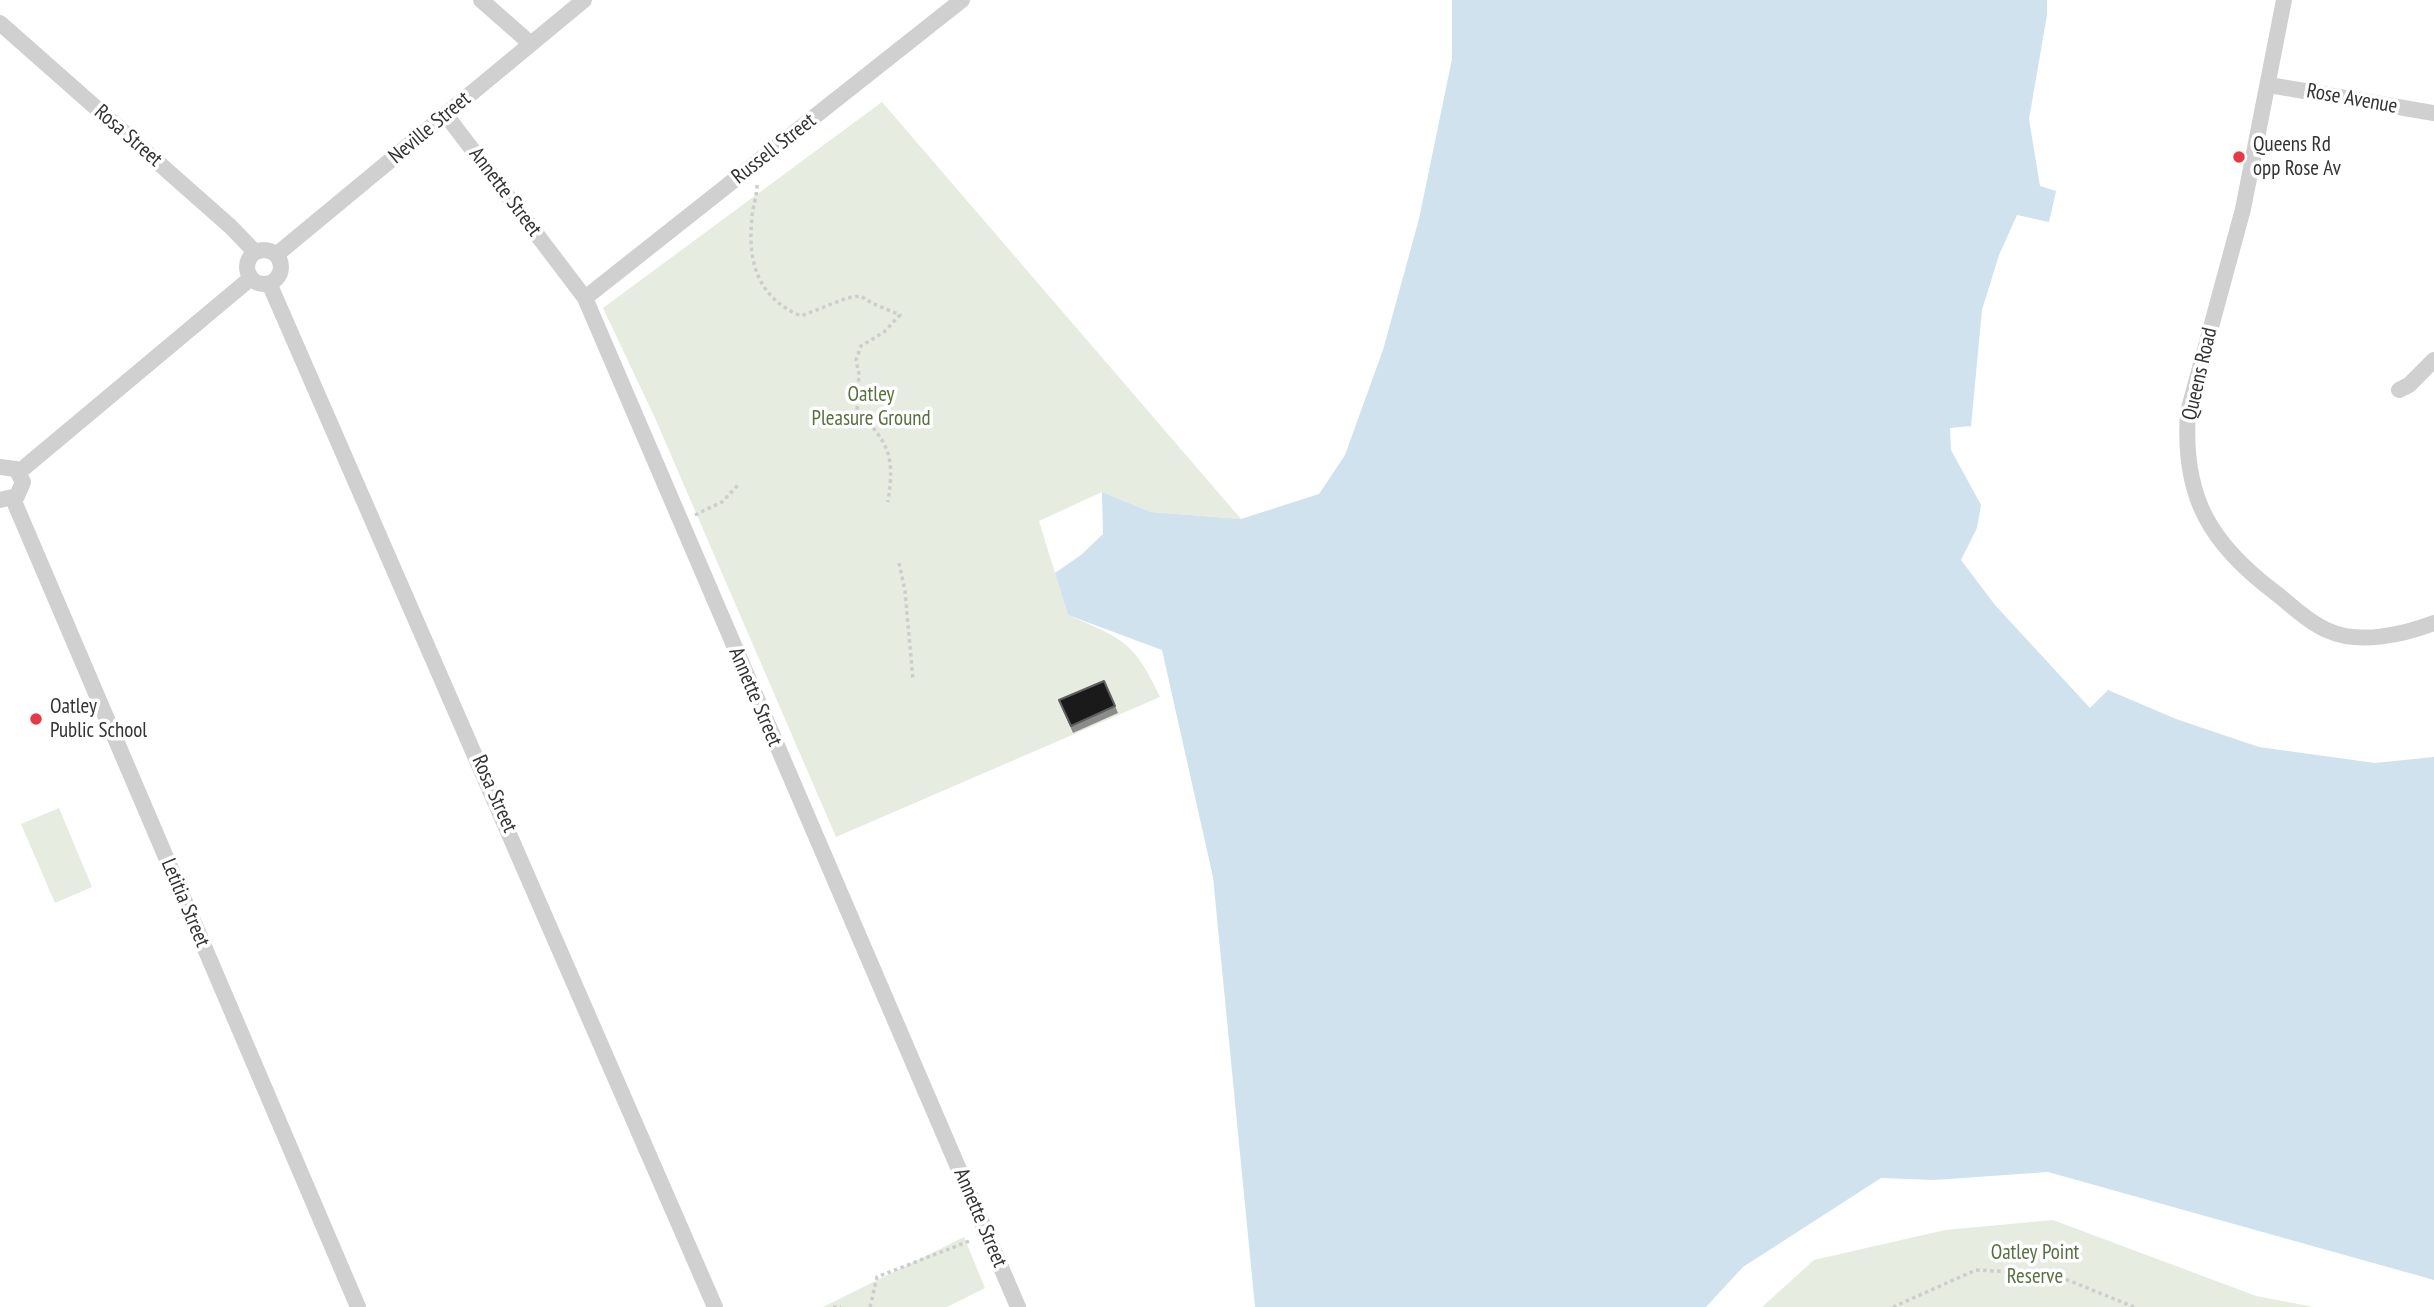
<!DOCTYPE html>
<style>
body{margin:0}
canvas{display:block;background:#fff}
</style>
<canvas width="2434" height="1307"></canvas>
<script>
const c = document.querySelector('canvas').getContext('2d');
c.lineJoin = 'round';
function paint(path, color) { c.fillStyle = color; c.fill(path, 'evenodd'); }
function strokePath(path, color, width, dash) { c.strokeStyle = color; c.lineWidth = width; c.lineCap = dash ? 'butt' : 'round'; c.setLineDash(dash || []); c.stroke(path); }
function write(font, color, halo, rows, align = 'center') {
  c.font = font + ' "PT Sans Narrow",sans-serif'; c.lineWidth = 7; c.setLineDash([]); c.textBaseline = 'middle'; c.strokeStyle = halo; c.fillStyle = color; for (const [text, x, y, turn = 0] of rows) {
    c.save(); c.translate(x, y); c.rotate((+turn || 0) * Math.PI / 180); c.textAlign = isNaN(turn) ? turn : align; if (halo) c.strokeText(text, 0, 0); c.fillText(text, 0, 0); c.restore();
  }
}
const green = new Path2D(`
 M882 102 1241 519 1151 512 1102 492 1039 521 1068 615C1123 639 1134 641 1160 697L836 837 655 418 603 308Z
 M59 808 92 887 55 903 21 824Z
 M2053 1220 2256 1296 2314 1307H1762L1814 1260 1945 1230Z
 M964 1237 985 1288 947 1307H823Z`);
const water = new Path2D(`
 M1452 0H2047V15L2029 119 2040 186 2056 191 2049 222 2017 215 1999 255 1982 310 1971 426 1950 428 1951 450 1981 505 1977 528 1961 560 1995 605 2090 708 2108 690 2176 719 2259 747 2375 763 2434 757V1280L2048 1172 1934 1180 1881 1178 1743 1267 1706 1307H1255L1213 877 1162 650 1068 615 1055 573 1081 555 1103 534 1102 492 1151 512 1241 519 1319 494 1345 455 1383 350 1419 219 1452 59Z`);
const path = new Path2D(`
 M757 185C757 196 753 206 752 217 747 262 758 298 801 316L847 298 861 296C874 306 886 308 900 315L884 332 861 346 856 360 859 374 857 410C889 443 895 456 888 502
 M695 515 722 502 739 484
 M899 563 905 591 913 680
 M833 1307H841
 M870 1307 877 1277 972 1240
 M1893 1307 1976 1270 2053 1274 2134 1307`);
const minor = new Path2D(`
 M481 0 531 44
 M2284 0 2243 209 2188 412C2182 497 2210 544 2277 594 2293 607 2310 623 2329 631 2360 645 2405 634 2434 623
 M0 23 231 227 255 252
 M2269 85 2434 113
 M446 115 585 298 1018 1307
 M247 267a17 17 0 1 1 34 0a17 17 0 1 1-34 0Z
 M276 255 584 0
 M269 283 715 1307
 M585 298 962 0
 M2399 390 2409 385 2434 360
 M0 467 16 469 23 482 17 496 0 500
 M19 472 251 278
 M13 499 358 1307`);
const wall = new Path2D(`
 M1059 700 1115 706 1118 713 1073 733Z`);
const building = new Path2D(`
 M1104 681 1115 706 1071 726 1059 700Z`);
const markers = [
 [2239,157,7,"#e63946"],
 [36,719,7,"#e63946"]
];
const streetNames = [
 ["Rose Avenue",2352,99,10],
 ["Neville Street",430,128,-40],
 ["Rosa Street",128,136,41],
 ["Russell Street",774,149,-38],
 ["Annette Street",505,192,53],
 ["Queens Road",2200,374,-77],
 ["Annette Street",755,697,67],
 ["Rosa Street",494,794,66],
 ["Letitia Street",185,903,67],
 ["Annette Street",980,1218,67]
];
const poiNames = [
 ["Queens Rd",2253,145],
 ["opp Rose Av",2253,169],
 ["Oatley",50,707],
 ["Public School",50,731]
];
const parkNames = [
 ["Oatley",871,395],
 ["Pleasure Ground",871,419],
 ["Oatley Point",2035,1253],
 ["Reserve",2035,1277]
];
paint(green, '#e6ecdf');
paint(water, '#cfe2ee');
strokePath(path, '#cdcdcd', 3.5, [3.5, 3.5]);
strokePath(minor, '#d0d0d0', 16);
paint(wall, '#8c8c8c');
paint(building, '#1a1a1a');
strokePath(building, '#5f5f5f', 2);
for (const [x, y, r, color] of markers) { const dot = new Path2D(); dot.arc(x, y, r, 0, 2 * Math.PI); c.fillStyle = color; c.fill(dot); strokePath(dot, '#fff', 2.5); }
write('21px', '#333', '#fff', streetNames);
write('21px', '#333', '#fff', poiNames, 'left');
write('21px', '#56703f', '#fff', parkNames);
</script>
